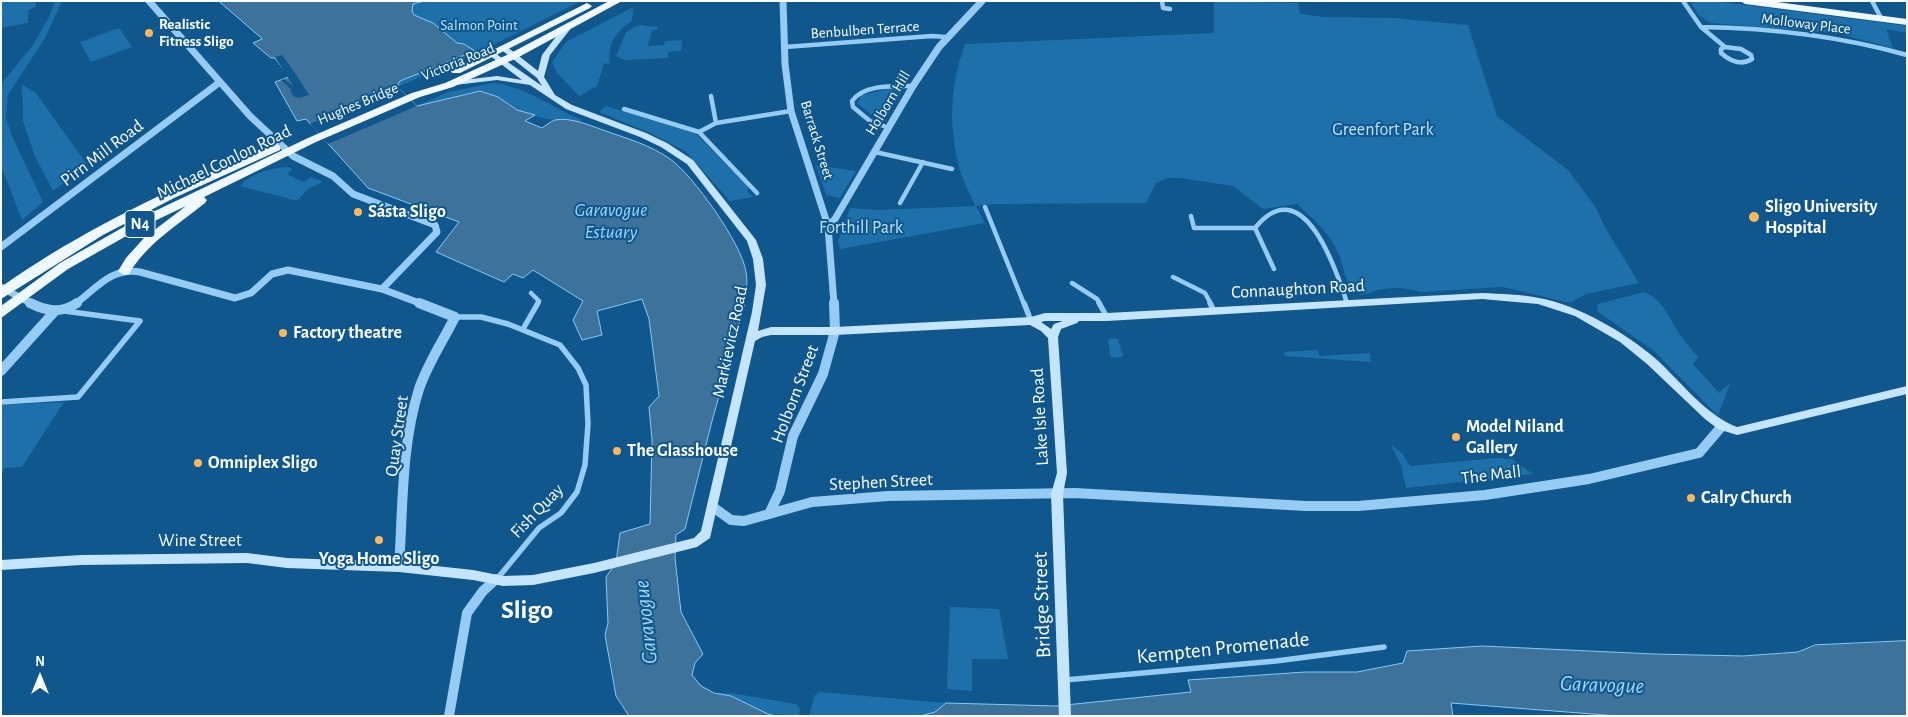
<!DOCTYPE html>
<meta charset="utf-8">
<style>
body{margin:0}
#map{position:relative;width:1908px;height:717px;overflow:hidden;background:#0f578d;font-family:"Alegreya Sans",sans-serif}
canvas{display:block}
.frame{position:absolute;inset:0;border:2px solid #fff;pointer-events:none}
.north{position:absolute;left:15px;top:652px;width:50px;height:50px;-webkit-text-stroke:4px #0f578d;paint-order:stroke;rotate:0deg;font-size:14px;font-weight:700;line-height:20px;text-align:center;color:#fff}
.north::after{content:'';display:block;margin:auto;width:18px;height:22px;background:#fff;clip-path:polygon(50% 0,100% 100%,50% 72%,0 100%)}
</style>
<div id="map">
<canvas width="1908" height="717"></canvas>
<div class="frame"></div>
<div class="north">N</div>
</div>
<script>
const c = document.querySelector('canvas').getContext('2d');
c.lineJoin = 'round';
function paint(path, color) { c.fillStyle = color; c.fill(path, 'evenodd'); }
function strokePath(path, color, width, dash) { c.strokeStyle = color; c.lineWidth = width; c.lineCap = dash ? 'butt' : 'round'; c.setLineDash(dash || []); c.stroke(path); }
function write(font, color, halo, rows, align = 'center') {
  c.font = font + ' "Alegreya Sans",sans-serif'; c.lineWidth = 4; c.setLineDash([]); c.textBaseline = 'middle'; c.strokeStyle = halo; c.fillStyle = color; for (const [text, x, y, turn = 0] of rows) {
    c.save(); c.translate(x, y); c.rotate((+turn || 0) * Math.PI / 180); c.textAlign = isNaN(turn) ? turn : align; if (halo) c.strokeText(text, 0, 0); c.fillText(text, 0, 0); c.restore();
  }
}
const green = new Path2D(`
 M1 1H35L36 6 28 11V23L1 28Z
 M55 1H62L45 38 8 95 6 118 12 136 43 202 22 220 1 166V84L33 45 49 17Z
 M369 1H581L487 48 397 87 400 81 425 70Z
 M1214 1 1298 3 1300 14 1325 17 1393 18 1468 25 1497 116 1568 170 1595 206 1606 229 1639 283 1586 294 1570 303 1503 287 1420 292C1408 287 1391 287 1378 290 1372 291 1367 296 1360 293 1343 287 1345 265 1337 251 1328 232 1313 218 1297 204L1263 209 1233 186 1180 178H1167L1156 183 1146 203 994 204 976 206 985 223 840 249 838 241 850 208 876 210 975 206C971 194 963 182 960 170 948 127 950 85 965 44L1214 33Z
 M1690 1H1715L1907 26V33L1886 29 1893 48 1835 33 1711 23 1699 16Z
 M633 7 632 21C617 30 607 44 610 63L604 64 597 86 579 96 557 73 552 62 566 42Z
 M639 25 658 27 657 30H652L648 46 664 45 665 41 682 40 681 51 668 52V58L624 60 616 56 626 32Z
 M119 28 132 47 91 62 80 42Z
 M494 83C527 87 552 108 582 120L580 122C559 121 534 119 516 109 505 103 493 94 481 92 464 89 433 109 417 106L448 92Z
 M22 85 36 93 88 166 53 191 35 156 23 121Z
 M892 88 902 92 885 119 874 117 857 103 862 95Z
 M606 106 696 134 749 187 747 191 753 197 730 201 685 151 650 133 599 112Z
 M816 165 856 171 840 198 826 195Z
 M288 167 293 169 287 174 303 182 311 177 323 182 308 189 297 201 240 186C251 173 272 168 288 167Z
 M1644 292C1664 300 1669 319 1681 336 1686 343 1692 350 1698 357L1693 364 1719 393 1730 383 1718 416 1654 351 1597 311 1598 304Z
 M1112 338 1118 339 1123 355 1121 357 1114 358 1110 355 1108 340Z
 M1317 350 1320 356 1370 353 1371 362 1285 356 1284 352Z
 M64 402 22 467 5 468 1 474V405Z
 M1391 445 1402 453 1410 466 1496 458 1512 459 1533 474 1406 488 1401 465Z
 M950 607 999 609 1008 659H972V691L947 689Z
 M820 692 946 703 935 712 920 716H809L815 695Z
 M714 693H731L796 704 800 709 799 716 768 714 731 696Z`);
const water = new Path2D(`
 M219 1H424L413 4 412 11 414 15 433 23 457 43 464 44 475 51 400 81 397 87 417 106 480 91 498 97 517 110 535 115 525 121 542 128C545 126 551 121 555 120 570 117 589 125 603 130 625 138 651 145 670 159 693 175 742 244 746 272 748 282 746 293 745 303L712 421 685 529 676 535 675 558 681 612 703 654 695 663 692 675 701 686 714 693 731 696 768 714 776 716H629L616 696 605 635 608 623 606 577 616 563 620 533 650 524 652 440 649 407 659 396 649 319 642 299 597 311 602 335 582 340 573 320 583 301 533 270 523 278 513 274 504 282 436 252 459 222 368 188 306 119 297 121 275 82 289 77 275 58H271L253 43 262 39Z
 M1907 641V716H1618L1451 703 1453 716H920L935 712 946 703 1056 706 1191 692 1188 680 1305 672H1357L1403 663 1407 651 1482 646 1654 654 1743 656 1798 652 1815 645Z`);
const pier = new Path2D(`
 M282 55 297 76 309 95 298 98 294 97 290 91 292 90 281 80 284 79 294 87 275 57Z
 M397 87 417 106 328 144 310 124Z`);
const minorFar1 = new Path2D(`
 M1162 1 1163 8 1170 9
 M1683 1 1701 27 1725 47
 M1872 1 1881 18
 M1701 27C1772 28 1839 36 1907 55
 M785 47 932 36 946 37
 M1725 47 1741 49 1751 55 1752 59C1741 66 1730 61 1721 53V49Z
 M711 96 716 123
 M624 109 699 132 757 193
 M889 128 870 121 853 107 852 101C864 84 894 86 913 86
 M699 132 716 123 791 111
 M875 152 952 169
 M900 203 923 162
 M985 207 1024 304
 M1191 216 1194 228H1255
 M1274 269 1255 228C1303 169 1336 269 1347 303
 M1173 277 1205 293 1211 304
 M1072 283 1097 299 1100 304
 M531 293 539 301 537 304`);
const minor = new Path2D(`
 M1024 303 1031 321
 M1099 303 1107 317
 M1210 303 1214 311
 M455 317H481L508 324 560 345 578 368 586 385 588 424 585 465 577 492 561 513 539 528 497 579
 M523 329 538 303
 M1 402 78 397 140 321 64 311
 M1065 680 1276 661 1384 647`);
const tertiaryFar1 = new Path2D(`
 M149 1 250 116 293 156 333 176 353 194 435 225 437 232 382 289
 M783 1 785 64 791 111 828 226 834 304
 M828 226 835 219 913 86 939 47 982 1
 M1 247 220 82
 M1 287 32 304
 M75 304C96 289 111 267 140 272L235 298 251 293 272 274 288 270 382 289 422 304`);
const tertiary = new Path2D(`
 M30 303C46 311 61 314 77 303
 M1 371 55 311
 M713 507 731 520 744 521 812 502 888 496 1075 493 1306 506H1358L1485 495 1589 479 1699 453 1722 426
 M770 512 780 491 793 436 823 374 835 331 834 303
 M399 567C403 509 401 445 419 389 428 363 443 341 455 317L419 303
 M449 716 467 613 483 591 496 579`);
const secondary = new Path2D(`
 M565 25 572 27 550 55 544 77 555 95 572 105 646 133 667 143 693 160 756 240 763 259 766 285 758 331 771 327H835L1031 317 1045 313H1107L1482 293C1501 294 1521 294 1539 298 1578 305 1626 333 1656 359 1679 380 1708 417 1737 427L1907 386V394L1737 435 1718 429 1705 419 1647 364 1620 342 1575 316 1538 304 1482 299 1107 321H1079L1077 323 1061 329 1058 337 1067 473 1063 494 1071 716H1059L1051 494 1057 473 1048 338 1041 331 1030 325 835 335H771L762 337 755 341 710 538 697 547 594 573 533 585 503 586 473 580 399 572 287 568 247 563 81 565 1 570V560L81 555 247 553 287 558 399 562 473 570 503 576 533 575 594 563 694 538 701 531 752 312 756 285 753 259 747 241 687 164 661 147 640 137 566 109 530 85 497 80 455 85 451 83 455 81 497 76 522 80 489 55V51H492L542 86 537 78 499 48 500 46H506L538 71 542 55ZM1045 321H1063L1054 324 1051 329 1041 322Z`);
const trunk = new Path2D(`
 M609 1H622L517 58 453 87 420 97 316 142 204 197 207 200 205 203C178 225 147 243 129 274L124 275 118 271 126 258 144 238 186 206 144 226 68 269 1 318V306L60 263 136 220 308 138 412 93 445 83 509 54Z
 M1740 1H1769L1907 19V25L1745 4Z
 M587 3 592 6 590 8 460 73H452L451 71Z
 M276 144 280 146V150L174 198 103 235 1 299V287C66 241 137 205 209 173 231 164 253 150 276 144Z`);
const markers = [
 [149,33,5,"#ffb858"],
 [358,212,5,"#ffb858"],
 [1754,217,6,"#ffb858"],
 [283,333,5,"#ffb858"],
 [1456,437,5,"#ffb858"],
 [617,451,5,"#ffb858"],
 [198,463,5,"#ffb858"],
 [1691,498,5,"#ffb858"],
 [379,540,5,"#ffb858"]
];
const farPoinames = [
 ["Realistic",159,24],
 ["Fitness Sligo",159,41]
];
const farStreetnames = [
 ["Molloway Place",1806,24,7],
 ["Benbulben Terrace",865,30,-4],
 ["Victoria Road",458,62,-22],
 ["Holborn Hill",888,103,-59],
 ["Hughes Bridge",358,104,-23],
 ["Barrack Street",817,140,73]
];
const farParknames = [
 ["Salmon Point",479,25]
];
const shields = [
 [140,224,30]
];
const shieldNames = [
 ["N4",140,224]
];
const parkNames = [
 ["Greenfort Park",1383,130],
 ["Forthill Park",861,228]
];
const streetNames = [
 ["Pirn Mill Road",102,153,-37],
 ["Michael Conlon Road",224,162,-26],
 ["Connaughton Road",1298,289,-3],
 ["Markievicz Road",730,342,-78],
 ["Holborn Street",795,394,-69],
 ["Lake Isle Road",1040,417,-93],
 ["Quay Street",397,436,-82],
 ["The Mall",1491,475,-7],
 ["Stephen Street",881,482,-3],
 ["Fish Quay",537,511,-46],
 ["Wine Street",200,541]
];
const poiNames = [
 ["Sligo University",1765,207],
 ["Hospital",1765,228],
 ["Sásta Sligo",368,212],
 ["Factory theatre",293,333],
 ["Model Niland",1466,427],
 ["Gallery",1466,448],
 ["The Glasshouse",627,451],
 ["Omniplex Sligo",208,463],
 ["Calry Church",1701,498],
 ["Yoga Home Sligo",379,559,"center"]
];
const waterNames = [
 ["Garavogue",611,210],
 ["Estuary",611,232]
];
const nearStreetnames = [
 ["Bridge Street",1042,605,-92],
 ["Kempten Promenade",1223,648,-6]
];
const nearWaternames = [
 ["Garavogue",646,622,-96],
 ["Garavogue",1602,685,2]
];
const nearDistrictnames = [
 ["Sligo",527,610]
];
paint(green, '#1d70aa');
paint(water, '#3d729a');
strokePath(water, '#87caf7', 1);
paint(pier, '#0f578d');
strokePath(minorFar1, '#96ccf3', 4.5);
strokePath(minor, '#96ccf3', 5.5);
strokePath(tertiaryFar1, '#96ccf3', 7);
strokePath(tertiary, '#96ccf3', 10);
paint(secondary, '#c5e4fd');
paint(trunk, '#f0f8ff');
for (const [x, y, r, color] of markers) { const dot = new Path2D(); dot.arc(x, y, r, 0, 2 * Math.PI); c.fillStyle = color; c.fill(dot); strokePath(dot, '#0f578d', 2); }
write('bold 15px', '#fff', '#0f578d', farPoinames, 'left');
write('15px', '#fff', '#0f578d', farStreetnames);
write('15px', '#bde3fe', '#0f578d', farParknames);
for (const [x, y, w] of shields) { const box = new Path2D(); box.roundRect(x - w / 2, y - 13.5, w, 27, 4); c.fillStyle = '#0f578d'; c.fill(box); strokePath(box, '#fff', 1); }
write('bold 16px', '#fff', null, shieldNames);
write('18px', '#bde3fe', '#0f578d', parkNames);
write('18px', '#fff', '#0f578d', streetNames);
write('bold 18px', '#fff', '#0f578d', poiNames, 'left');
write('italic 19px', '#a1d6fa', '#0f578d', waterNames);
write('21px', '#fff', '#0f578d', nearStreetnames);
write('italic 22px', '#a1d6fa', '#0f578d', nearWaternames);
write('bold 26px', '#fff', '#0f578d', nearDistrictnames);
</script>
